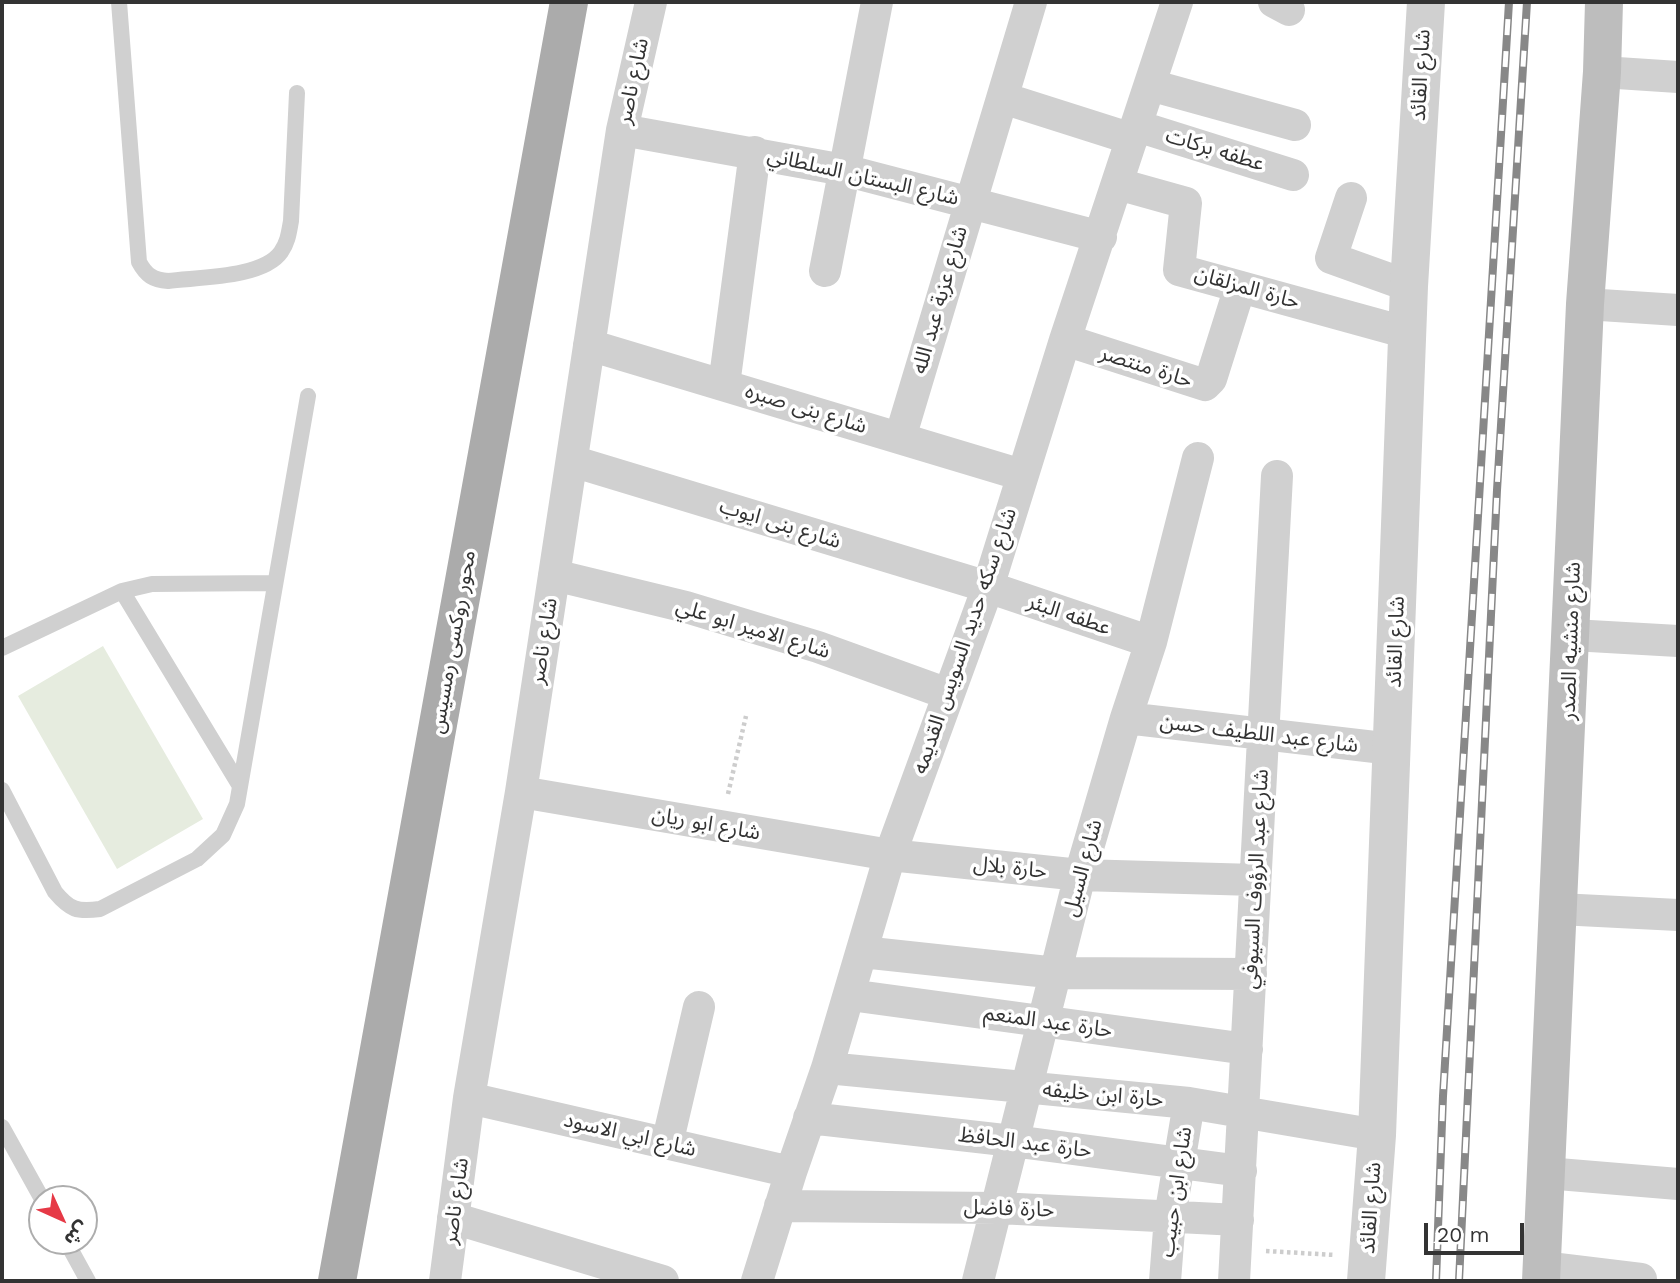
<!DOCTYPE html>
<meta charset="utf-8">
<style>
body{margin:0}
#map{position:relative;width:1680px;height:1283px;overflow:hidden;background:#fff;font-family:"Work Sans","Noto Sans Arabic",sans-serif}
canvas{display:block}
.frame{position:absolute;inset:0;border:4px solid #333;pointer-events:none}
.north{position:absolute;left:28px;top:1185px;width:70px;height:70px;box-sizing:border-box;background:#fff;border:2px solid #adadad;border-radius:50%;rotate:135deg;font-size:19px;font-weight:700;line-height:28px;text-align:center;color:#333}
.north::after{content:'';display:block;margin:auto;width:24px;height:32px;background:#e63946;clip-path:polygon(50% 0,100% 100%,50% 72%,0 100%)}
.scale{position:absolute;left:1424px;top:1223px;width:100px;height:32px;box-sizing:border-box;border:4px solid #333;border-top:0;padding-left:9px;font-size:21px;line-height:24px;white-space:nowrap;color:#333;-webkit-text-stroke:5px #fff;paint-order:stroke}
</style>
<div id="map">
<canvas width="1680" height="1283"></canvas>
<div class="frame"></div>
<div class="north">ش</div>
<div class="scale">20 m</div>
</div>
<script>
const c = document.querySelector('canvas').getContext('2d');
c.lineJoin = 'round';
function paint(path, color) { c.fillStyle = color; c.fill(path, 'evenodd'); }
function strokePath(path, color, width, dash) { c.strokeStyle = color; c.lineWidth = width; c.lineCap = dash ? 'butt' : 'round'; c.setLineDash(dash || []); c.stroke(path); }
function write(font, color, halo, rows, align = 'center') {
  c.font = font + ' "Work Sans","Noto Sans Arabic",sans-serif'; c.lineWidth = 7; c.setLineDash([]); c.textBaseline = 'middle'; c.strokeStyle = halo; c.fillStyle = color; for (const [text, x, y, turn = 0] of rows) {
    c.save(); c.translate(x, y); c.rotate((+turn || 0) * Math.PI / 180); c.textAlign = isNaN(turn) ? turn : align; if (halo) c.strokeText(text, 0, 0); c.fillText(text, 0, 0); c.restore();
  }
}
const green = new Path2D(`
 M103 646 203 819 117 869 18 696Z`);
const path = new Path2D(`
 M728 794 746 716
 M1266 1251 1335 1255`);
const service = new Path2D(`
 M119 2 139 262C146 275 153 280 168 281 199 277 263 278 281 252 288 242 289 232 291 221L297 93
 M122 591 240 786
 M2 648 122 591 152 584 274 583
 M2 790 55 892C70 910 77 912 100 909L197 859 223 835 237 804 308 396
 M2 1127 42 1199
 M66 1241 88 1281`);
const minor = new Path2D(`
 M1274 2 1289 10
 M1602 72 1678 77
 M1150 85 1295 125
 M1003 98 1132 139
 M1137 126 1293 175
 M622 130 844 170 1101 237
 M1118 184 1186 203 1179 270 1408 333
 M1351 198 1331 258 1409 286
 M825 271 877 2
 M1585 304 1678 310
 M1065 340 1205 385 1211 379 1240 287
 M589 345 1022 475
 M724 385 755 152
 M900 438 1031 2
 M572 461 988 587 1151 642
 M554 575 686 607 818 647 948 694
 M1572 635 1678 641
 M1126 718 1392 749
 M521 792 890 855 1080 875 1255 880
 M1559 909 1678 915
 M862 952 1057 973 1251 974
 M850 995 1247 1049
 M827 1068 1189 1103 1377 1135
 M469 1098 791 1172
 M809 1118 1013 1141 1241 1171
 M667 1144 699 1007
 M1546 1173 1678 1184
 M780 1206 998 1208 1238 1220
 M453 1218 663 1281
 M1542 1267 1641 1279
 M445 1281 469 1098 521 792 622 130 651 2
 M757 1281 791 1172 827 1068 890 855 988 587 1065 340 1177 2
 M978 1281 1080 875 1126 718 1151 642 1198 458
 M1165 1281 1170 1217 1189 1103
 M1234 1281 1277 476`);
const tertiary = new Path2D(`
 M1366 1281 1377 1135 1409 286 1426 2`);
const secondary = new Path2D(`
 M1541 1281 1585 304 1602 72 1604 2`);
const primary = new Path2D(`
 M337 1281 569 2`);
const rail = new Path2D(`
 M1436 1281 1443 1096 1509 2
 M1459 1281 1497 490 1527 2`);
const streetNames = [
 ["شارع القائد",1421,75,-87],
 ["شارع ناصر",633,81,-78],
 ["عطفه بركات",1215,150,17],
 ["شارع البستان السلطاني",863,177,13],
 ["حارة المزلقان",1247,288,16],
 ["شارع عزبة عبد الله",940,300,-74],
 ["حارة منتصر",1146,367,18],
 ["شارع بنى صبره",806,409,17],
 ["شارع بنى ايوب",780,524,17],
 ["عطفه البئر",1069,615,19],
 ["شارع الامير ابو علي",753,629,17],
 ["شارع ناصر",544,641,-81],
 ["شارع سكه حديد السويس القديمه",965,641,-71],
 ["شارع منشيه الصدر",1571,641,-88],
 ["محور روكسى رمسيس",453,642,-80],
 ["شارع القائد",1396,642,-88],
 ["شارع عبد اللطيف حسن",1259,734,7],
 ["شارع ابو ريان",706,824,10],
 ["حارة بلال",1010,868,6],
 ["شارع السيل",1083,868,-75],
 ["شارع عبد الرؤوف السيوفي",1256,879,-87],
 ["حارة عبد المنعم",1048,1022,8],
 ["حارة ابن خليفه",1103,1095,5],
 ["شارع ابي الاسود",630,1135,13],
 ["حارة عبد الحافظ",1025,1143,7],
 ["شارع ابن حبيب",1176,1192,-82],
 ["شارع ناصر",456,1201,-82],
 ["شارع القائد",1371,1208,-86],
 ["حارة فاضل",1009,1209,2]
];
paint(green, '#e6ecdf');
strokePath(path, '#cdcdcd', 4.5, [3.5, 3.5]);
strokePath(service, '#d0d0d0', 16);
strokePath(minor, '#d0d0d0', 32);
strokePath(tertiary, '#d0d0d0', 38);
strokePath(secondary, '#bdbdbd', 38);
strokePath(primary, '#ababab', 38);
strokePath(rail, '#888', 8);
strokePath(rail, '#fff', 5, [16]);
write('21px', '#333', '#fff', streetNames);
</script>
